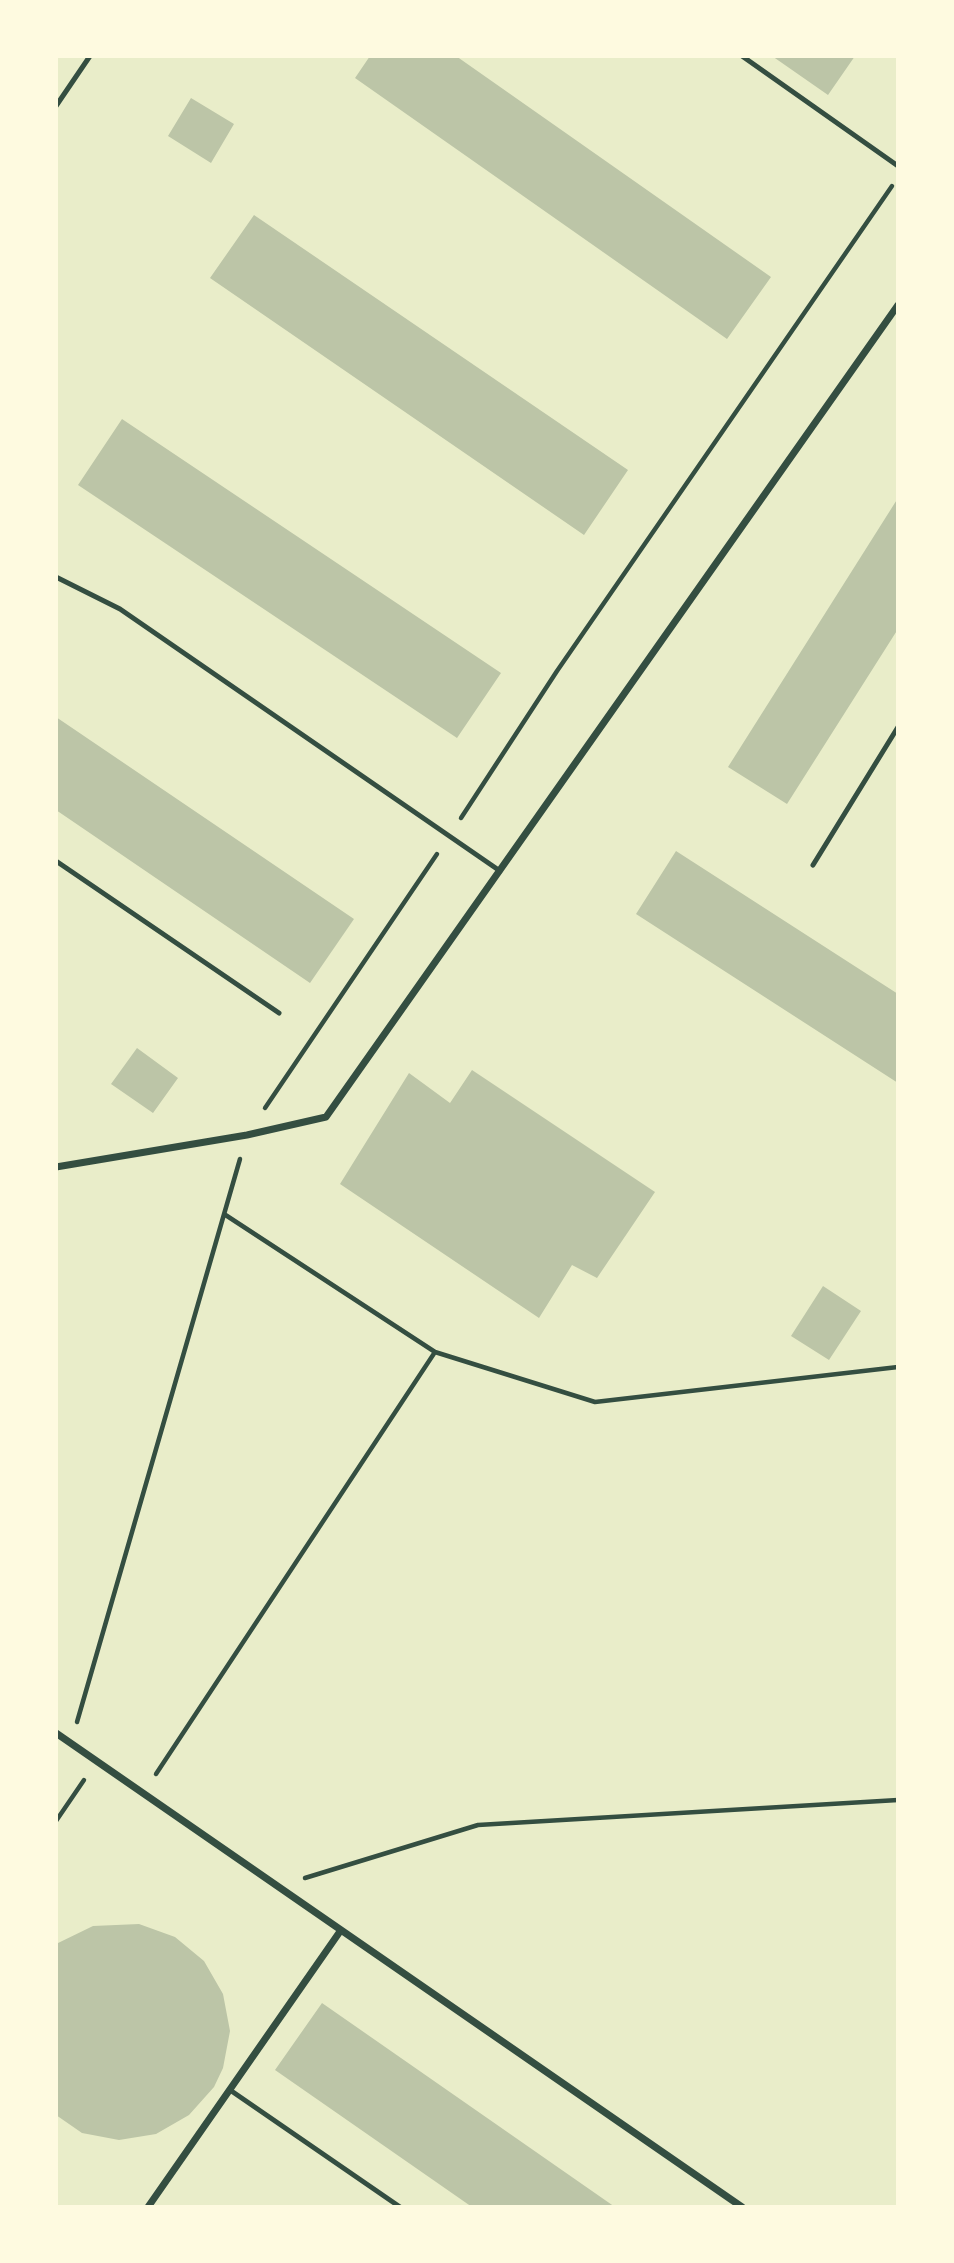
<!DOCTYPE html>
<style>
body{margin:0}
#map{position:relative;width:954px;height:2263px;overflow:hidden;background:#e9edc9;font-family:"Alegreya Sans",sans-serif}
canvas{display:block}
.frame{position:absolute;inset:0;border:58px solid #fefae0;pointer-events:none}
</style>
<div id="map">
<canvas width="954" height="2263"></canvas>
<div class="frame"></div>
</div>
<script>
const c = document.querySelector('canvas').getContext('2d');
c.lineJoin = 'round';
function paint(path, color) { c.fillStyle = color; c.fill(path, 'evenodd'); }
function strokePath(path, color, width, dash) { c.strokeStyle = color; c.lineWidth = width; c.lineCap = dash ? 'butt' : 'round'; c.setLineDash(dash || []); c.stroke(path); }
const building = new Path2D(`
 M370 56H456L771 277 727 339 355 78Z
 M772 56H855L828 95Z
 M191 98 234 124 211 163 168 136Z
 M254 215 628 470 584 535 210 278Z
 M122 419 501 673 457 738 78 485Z
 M898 498V629L787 804 728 767Z
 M56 717 354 919 310 983 56 810Z
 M676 851 898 994V1083L636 914Z
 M137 1048 178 1078 153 1113 111 1084Z
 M472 1070 655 1192 597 1278 572 1265 539 1318 340 1184 409 1073 450 1103Z
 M823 1286 861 1311 829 1360 791 1336Z
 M139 1924 175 1937 204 1961 223 1994 230 2031 223 2068 214 2087 189 2115 156 2134 119 2140 82 2133 56 2115V1944L93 1926Z
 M322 2003 615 2207H472L275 2070Z`);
const path = new Path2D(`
 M461 818 557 671 892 186
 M265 1108 437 854
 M224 1214 435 1352 595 1402 898 1367
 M77 1722 240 1159
 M156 1774 435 1352
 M56 1821 84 1780
 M305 1878 478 1825 898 1800`);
const service = new Path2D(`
 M742 56 898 166
 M56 106 90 56
 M56 577 120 609 500 871
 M56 861 279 1013
 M813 865 898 727
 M230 2090 400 2207`);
const minor = new Path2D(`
 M56 1167 247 1135 326 1117 898 305
 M56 1733 341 1930 148 2207
 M341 1930 742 2207`);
paint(building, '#bcc5a7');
strokePath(path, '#344e41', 4.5);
strokePath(service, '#344e41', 5);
strokePath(minor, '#344e41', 7);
</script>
